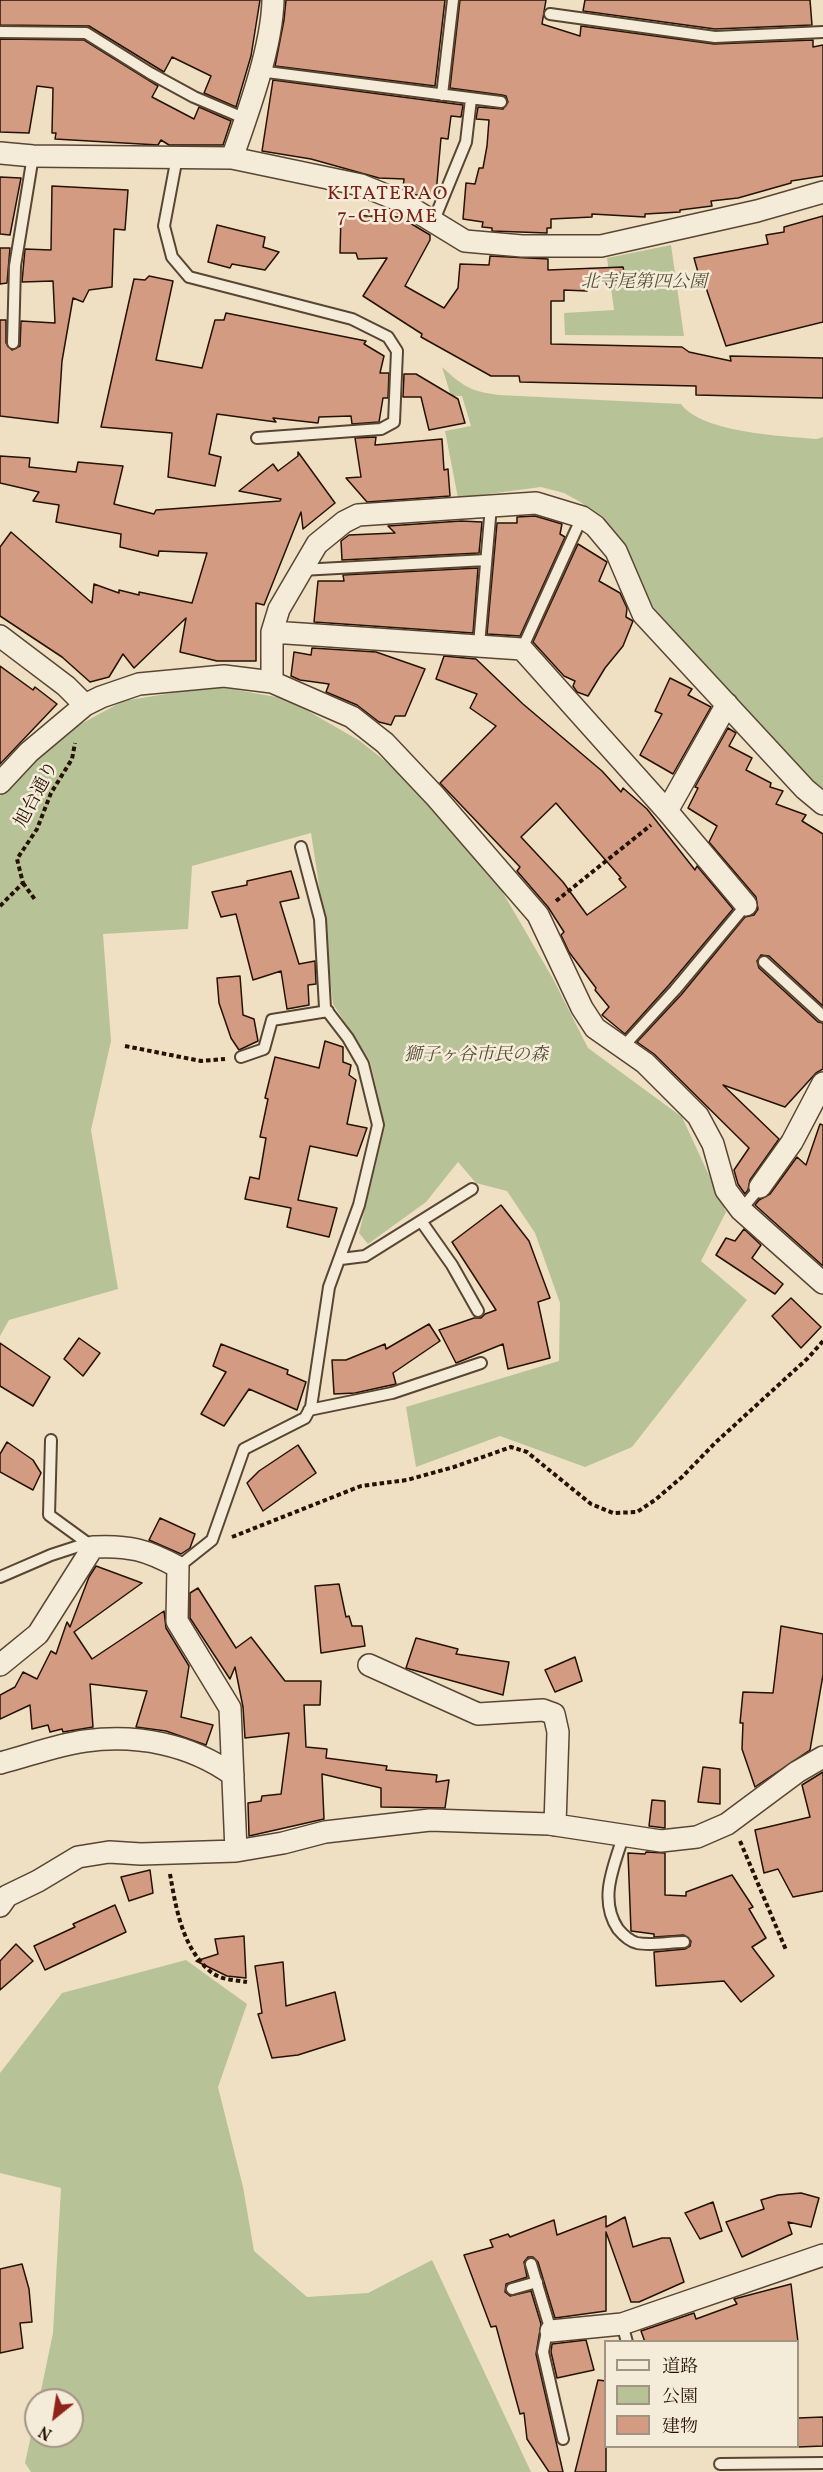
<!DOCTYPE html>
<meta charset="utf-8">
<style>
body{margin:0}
#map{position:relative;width:823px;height:2472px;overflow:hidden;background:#efe0c4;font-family:Vollkorn,"Noto Serif JP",serif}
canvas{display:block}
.legend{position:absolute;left:604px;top:2340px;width:195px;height:108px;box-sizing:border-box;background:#f5ebd9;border:2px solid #a29483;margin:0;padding:8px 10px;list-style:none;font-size:18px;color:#261203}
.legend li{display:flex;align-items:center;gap:12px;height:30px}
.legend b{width:30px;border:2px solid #a29483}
.north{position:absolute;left:24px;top:2388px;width:60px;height:60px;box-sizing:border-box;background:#f5ebd9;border:2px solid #a29483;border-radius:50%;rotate:210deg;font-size:16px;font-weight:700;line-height:24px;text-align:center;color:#261203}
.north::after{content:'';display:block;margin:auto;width:21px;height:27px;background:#8f2418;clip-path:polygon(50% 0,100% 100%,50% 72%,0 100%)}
</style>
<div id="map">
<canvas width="823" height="2472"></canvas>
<ul class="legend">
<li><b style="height:8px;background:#f5ebd9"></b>道路</li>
<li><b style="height:16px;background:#b7c396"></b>公園</li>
<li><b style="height:16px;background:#d49b83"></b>建物</li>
</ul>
<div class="north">N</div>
</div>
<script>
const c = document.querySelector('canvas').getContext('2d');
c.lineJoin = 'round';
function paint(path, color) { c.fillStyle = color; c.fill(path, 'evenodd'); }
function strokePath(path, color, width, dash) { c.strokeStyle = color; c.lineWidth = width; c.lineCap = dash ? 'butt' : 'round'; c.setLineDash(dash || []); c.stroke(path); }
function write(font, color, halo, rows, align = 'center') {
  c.font = font + ' Vollkorn,"Noto Serif JP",serif'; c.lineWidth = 5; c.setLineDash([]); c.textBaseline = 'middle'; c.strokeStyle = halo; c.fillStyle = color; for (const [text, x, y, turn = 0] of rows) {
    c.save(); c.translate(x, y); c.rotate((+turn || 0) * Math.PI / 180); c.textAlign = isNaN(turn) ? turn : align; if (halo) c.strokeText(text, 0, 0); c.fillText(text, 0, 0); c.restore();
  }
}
const green = new Path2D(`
 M671 245 684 336 565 335 564 313 614 310 607 258Z
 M442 367C464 387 470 391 499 395L681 404C702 433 783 436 817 439L823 437V792L796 767 653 607 621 541 582 503 564 493 541 487 458 498 445 431 471 426 462 396H451Z
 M215 686 287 699 360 741 404 776 499 886 552 977 588 1048 682 1117 726 1212 701 1261 747 1300 632 1447 585 1467 500 1436 416 1467 406 1407 559 1361 560 1303 535 1233 507 1191 476 1183 458 1162 426 1202 368 1244 359 1233 385 1126 370 1061 333 1004 321 898 311 833 192 866 188 929 103 934 111 1041 91 1130 118 1289 9 1320 0 1336V796L59 735 60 740 70 730 123 701Z
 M186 1960 247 2004 218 2087 243 2187 254 2251 307 2297 368 2293 432 2260 531 2472H31L25 2463 36 2413V2436H72V2400H39L53 2333 61 2188 0 2173V2073L62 1993Z`);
const building = new Path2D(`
 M0 0H260L251 56 236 107 204 93 211 76 172 57 164 72 89 26 0 25Z
 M286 0H445L435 86 275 66 284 20Z
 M460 0H546L542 24 580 36 581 26 714 44 813 40V47L823 45V176L791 181V183L738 198 711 201 712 206 680 210V212L645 214V217L592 214V217L551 219V228H547V233L492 231V228L482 227 483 222 463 219 466 183 475 184 479 168H483L487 146 489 120 476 119 478 107 503 109 508 102 506 96 502 95 450 88Z
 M585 0H810L812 25 715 29 583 11Z
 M0 39 84 40 158 86 152 97 194 119 199 107 231 121 223 145H169L161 140 158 145 55 139 56 133H52L53 88 37 86 29 133 0 132Z
 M273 80 463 105 461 117 451 116 448 139 441 138 436 194 414 195 403 188 404 179 379 178 311 159 262 151Z
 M0 177 21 178 10 235 0 234Z
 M52 186 128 190 125 230 114 229 112 287 89 290 83 302 73 298 62 361 58 423 0 416V320H6V343L12 350 20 346 21 321 55 323 53 281 22 282 25 249 51 250Z
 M341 215 400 217 430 235V240L405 286 444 308 458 288 460 264 489 265 490 256 548 259V270L623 267 624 272 586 285 587 291 564 290V301H551V344L682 347 689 352 731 361 730 356 823 358V398L696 395V386L520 382 519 376H491L421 337 422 334 363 296 387 258 358 259 356 253H340Z
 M823 216V322L726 346 704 282 701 283 694 258 768 244 766 235 784 232V227Z
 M217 225 265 237 263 247 279 252 265 270 232 264 230 268 208 262Z
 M0 248H10L7 283 0 284Z
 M149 276 173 281 156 360 202 368 215 320H224L226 313 366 341 364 344 384 356 380 373H389L388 398H383L379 422 352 424 351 416 319 417 318 423 273 418 276 422 217 414 209 454 221 457 215 486 168 477 172 433 101 427 134 279 145 280Z
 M404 374H416L458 399 465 423 429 430 421 397H403Z
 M376 437 375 445 442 439 444 470 448 469 450 496 367 502 346 478 361 477 355 438Z
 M298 452 335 503 303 529 301 512 264 605 256 603V661H217L180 652 186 618 134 668 123 654 109 677 90 682 62 657 0 616V547L11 532 92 603 94 584 119 593V590L139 595V592L192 603 207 553 159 551 158 556 120 547 121 534 56 522 59 505 33 501 39 492 0 483V456L30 458 29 467 76 472 78 462 123 466 114 504 154 514 156 510 280 501 281 499 239 491 273 464 278 471 298 456Z
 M535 516 562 524 560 534 565 537 520 636 487 634 497 523H517V517Z
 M461 521 482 522 479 553 342 560 341 541 349 535 395 533 388 526Z
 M578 544 607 562 599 581 620 593 627 608 626 617 633 621 623 646 605 668 588 696 577 692 573 686 575 681 564 676 533 642Z
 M478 568 473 633 314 622 318 581H344L343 575Z
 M312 648 376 652 425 669 405 716H395L391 725 379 722 357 705 326 692 329 684 300 680 291 676 294 652 311 655Z
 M444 656 476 659 523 704 602 771 621 792 623 788 647 809 695 870 697 866 733 909 669 985 625 1034 602 1015 609 1007 595 990 596 988 569 952 561 935 564 932 548 907 517 871 520 867 440 783 496 726 470 708 477 694 436 679ZM556 803 621 878 619 879 626 887 587 915 563 882 521 837Z
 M0 666 33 690 35 687 57 704 0 764Z
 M670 678 692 689 688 695 711 707 673 774 640 755 662 714 655 711Z
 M728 728 736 733 729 746 752 758 746 770 771 783 770 787 783 791 776 804 806 815 802 821 823 834V1006L769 956 761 955 757 961 759 968 818 1022 823 1023V1069L816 1073 785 1107 723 1085 779 1139 750 1180 748 1190 745 1194 738 1184 734 1170 749 1148 654 1054 637 1042 681 995 745 917 754 915 758 909 756 897 709 842 717 826 688 808 698 788 695 787Z
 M291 871 299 898 280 902 299 964 315 961 316 984 308 985 309 1005 287 1009 281 971 253 980 236 914 221 917 212 892 247 885V881Z
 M240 976 243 1015 254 1019 258 1041 239 1050 231 1038 219 1003 217 978Z
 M325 1041 343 1047V1062L351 1065 349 1075 356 1080 347 1124 367 1128 357 1156 310 1146 298 1200 337 1208 329 1237 287 1227 291 1208 245 1199 250 1177 259 1179 266 1138 260 1137 268 1099 265 1098 275 1057 319 1068Z
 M820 1124 823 1125V1266L755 1205 759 1200 770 1194 797 1157 806 1165Z
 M501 1205 529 1241 550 1298 538 1302 550 1358 508 1369 503 1344 456 1363 439 1330 474 1318H481L485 1314 496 1310 452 1242Z
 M744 1229 761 1245 752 1258 783 1284 775 1294 716 1255 726 1238 735 1241Z
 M791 1298 821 1327 801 1348 772 1316Z
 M429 1324 440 1341 393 1373 396 1384 355 1393 334 1394 332 1360H346L385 1344 386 1349Z
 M79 1338 100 1353 83 1376 64 1359Z
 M0 1343 50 1377 33 1406 0 1386Z
 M221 1344 288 1370 287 1374 306 1382 297 1410 249 1389 224 1426 201 1414 226 1372 213 1366Z
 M7 1442 33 1460 41 1473 33 1490 0 1472V1454Z
 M298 1445 316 1473 263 1511 247 1483 259 1471Z
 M160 1518 195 1534 190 1548 181 1554 149 1540Z
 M96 1566 142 1583 74 1632 92 1659 164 1611 166 1628 189 1666 181 1717 213 1725 206 1745 166 1731 136 1727 147 1691 90 1684 93 1727 63 1732 62 1729 50 1732 48 1725 32 1729 30 1705 0 1719V1695L15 1687 23 1672 37 1679 51 1651 56 1654 67 1622 70 1627 89 1577Z
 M339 1584 346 1617 349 1616 352 1626H362L365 1646 321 1653 315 1586Z
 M198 1588 236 1648 251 1637 285 1681H321L320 1705H304L306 1747 327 1749 326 1758 387 1766 386 1770 437 1775 436 1782 449 1780 445 1808 381 1807V1788L322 1774 324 1819 249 1836 248 1803 261 1801 262 1796 281 1794 289 1733 245 1738 243 1707 235 1667 230 1679 190 1618V1593Z
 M781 1626 823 1634V1675L810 1750 755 1787 742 1749 743 1723H740L743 1692 773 1693Z
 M416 1638 458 1649 456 1654 509 1662 503 1695 406 1668Z
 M575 1657 582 1681 555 1692 545 1670Z
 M703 1767 720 1769V1804L698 1802Z
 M823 1772V1891L793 1897 778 1869 764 1873 755 1830 810 1817 802 1785Z
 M652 1800 665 1801V1828L649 1826Z
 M646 1852 665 1853V1895L686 1896V1892L732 1875 753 1907 749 1909 766 1938 752 1947 774 1976 741 2002 724 1981 656 1986 654 1952 685 1949 690 1946 691 1941 684 1935 654 1937V1934L631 1931 628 1853 645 1854Z
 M150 1870 153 1893 129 1901 121 1877Z
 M115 1905 126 1932 45 1970 34 1946 75 1927 73 1924Z
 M244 1936 246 1978 227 1976 196 1961 218 1954 215 1939Z
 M16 1944 33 1961 0 1990V1961Z
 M283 1962 286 2006 335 1992 345 2040 298 2055 272 2058 258 2014 262 2013 255 1966Z
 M801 2193 819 2198 811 2227 788 2222 792 2234 742 2257 726 2222 764 2209 761 2200 778 2195Z
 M713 2202 722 2231 700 2239 685 2213Z
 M606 2216V2227L625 2217 633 2247 662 2238H670L684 2282 639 2302H631L606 2232V2311L555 2318 538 2262 533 2257H528L524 2262 527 2277 506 2284 505 2292 510 2296 531 2291 541 2324 536 2354 563 2472H549L527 2439 524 2413 520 2414 496 2326 491 2327 464 2255 493 2247 490 2240 508 2234 510 2237 554 2220 557 2235Z
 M22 2264 29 2289 32 2322 20 2323 23 2348 0 2353V2269Z
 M791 2284 798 2342H645L641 2331 694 2313 696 2319 737 2304 734 2299Z
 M586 2340 594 2370 557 2378 551 2352 552 2344Z
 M598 2380 606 2381V2472H575Z
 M823 2417V2446L798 2447V2418Z`);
const path = new Path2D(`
 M23 883 36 901
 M556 901 651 825
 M0 906 23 883 17 859 37 829 51 793 72 759 75 743
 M125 1046 201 1061 225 1059
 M232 1537 361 1486 407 1480 454 1467 511 1447 527 1452 591 1504 613 1513 637 1512 655 1500 682 1477 715 1443 808 1358 823 1341
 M740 1841 786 1950
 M170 1874C176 1908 182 1948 211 1972 221 1980 235 1980 247 1982`);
const service = new Path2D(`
 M550 14 715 37 823 32
 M0 32 86 33 150 73 194 97 246 119
 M259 71 501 102
 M442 95 453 0
 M177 157 164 226 172 257 189 277 352 319 388 337 397 351 394 422 381 429 257 438
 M434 220 466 142 471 99
 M13 343 15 266 33 156
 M301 570 486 560
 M479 645 491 506
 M522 649 582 517
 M764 962 823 1016
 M622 1048 675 990 746 905
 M241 1057 264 1049 272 1020 328 1011
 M741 1210 760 1187
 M421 1221 452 1265 478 1311
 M341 1259 365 1256 472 1189
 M309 1410 392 1393 481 1363
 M51 1440 49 1515 93 1547
 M178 1567 212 1540 244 1449 305 1418 311 1407 329 1287 359 1205 378 1125 363 1064 348 1038 325 1008 320 919 301 847
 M0 1577 51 1555 88 1543
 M624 1834C614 1866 598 1899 618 1929 623 1935 629 1941 637 1943 651 1946 670 1942 684 1942
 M531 2264 551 2331H547L543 2352 563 2439
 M512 2289 537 2282
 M622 2324 627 2342
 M720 2464 823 2463`);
const minor = new Path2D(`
 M0 153 33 156 232 158 361 185 398 200 465 241 522 246H601L757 211 823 192
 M232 158C248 113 272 47 273 0
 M272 632 522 649 667 811 746 905
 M0 636 66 686 85 705
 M272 682V632L279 609 317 544 344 522 358 515 536 503 582 517 595 526 616 551 643 614 805 789 823 804
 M0 783 29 752 85 705 101 697 139 684 224 676 272 682 352 717 385 743 435 796 538 915 582 1008 595 1028 645 1063 698 1116 713 1144 726 1190 741 1210 823 1283
 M667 811 727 704
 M760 1187 792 1142 823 1083
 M0 1665 38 1634 93 1547C129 1545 147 1550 178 1567L177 1621 230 1708 236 1851
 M369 1665 478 1714 543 1710 554 1714 558 1732 555 1825
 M0 1763C28 1756 56 1745 85 1741 137 1734 190 1744 233 1775
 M0 1906 7 1896 38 1881 78 1857 109 1852 141 1854 236 1851 283 1843 325 1832 430 1820 549 1824 661 1841 697 1837 727 1824 797 1772 823 1757
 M551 2331 622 2324 823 2255`);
const parkNames = [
 ["北寺尾第四公園",644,284],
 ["獅子ヶ谷市民の森",476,1057]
];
const streetNames = [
 ["旭台通り",38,795,-62]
];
const neighbourhoodNames = [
 ["KITATERAO",388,195],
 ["7-CHOME",388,218]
];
paint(green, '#b7c396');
paint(building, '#d49b83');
strokePath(building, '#261203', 1.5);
strokePath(service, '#584633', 14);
strokePath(minor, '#584633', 24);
strokePath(path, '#261203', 4, [4.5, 3]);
strokePath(service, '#f5ebd9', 10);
strokePath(minor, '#f5ebd9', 21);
write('italic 18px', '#595036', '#f5ebd9', parkNames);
write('18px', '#261203', '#f5ebd9', streetNames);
c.letterSpacing = '1.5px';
write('20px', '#7a1f14', '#f5ebd9', neighbourhoodNames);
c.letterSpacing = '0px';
</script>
